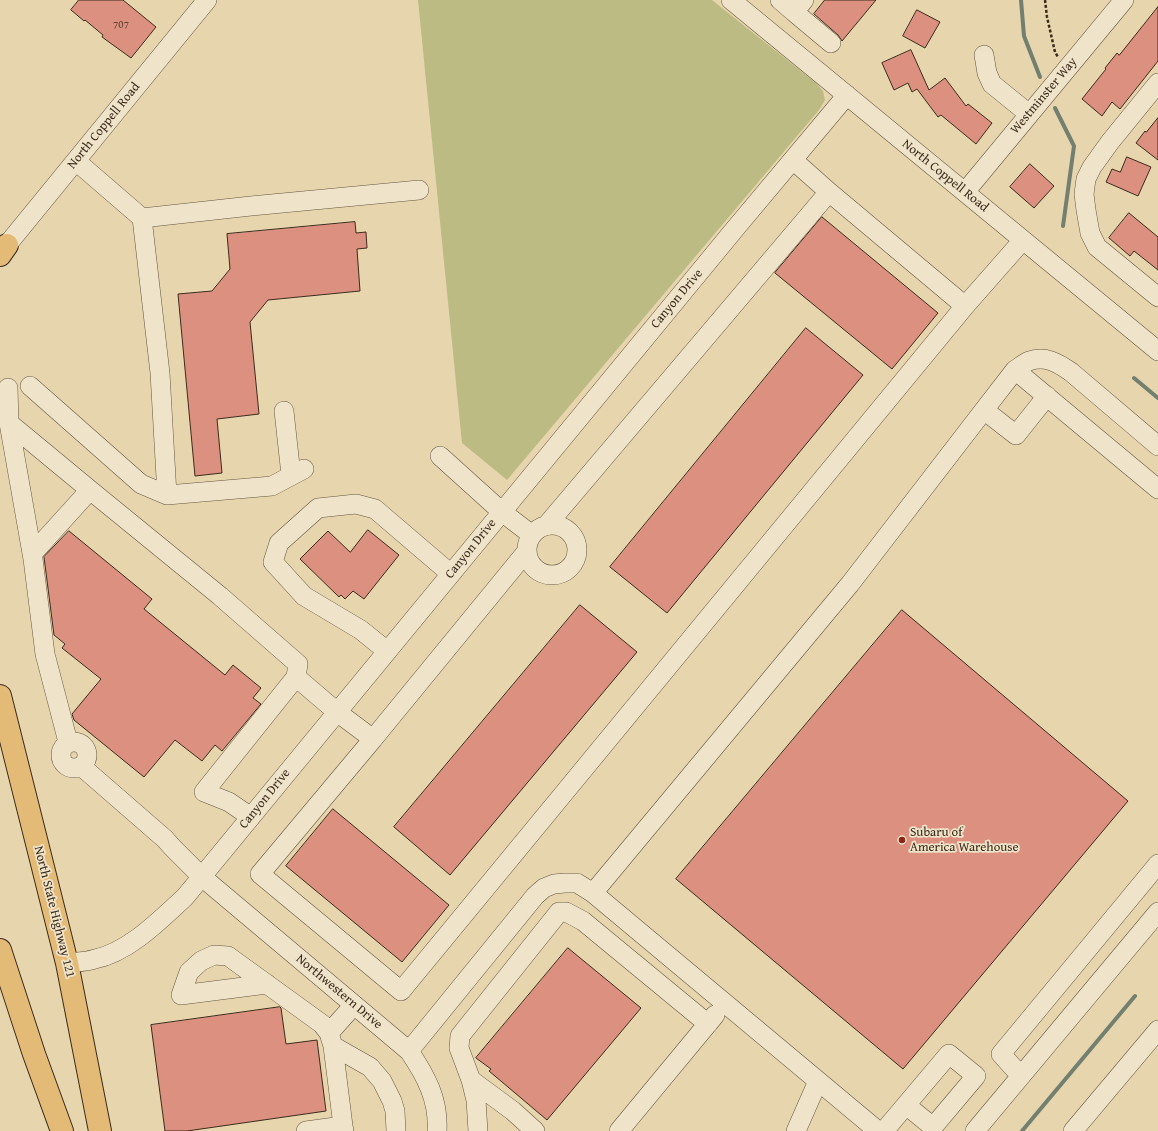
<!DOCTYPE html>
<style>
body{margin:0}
canvas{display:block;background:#e6d5ad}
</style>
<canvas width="1158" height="1131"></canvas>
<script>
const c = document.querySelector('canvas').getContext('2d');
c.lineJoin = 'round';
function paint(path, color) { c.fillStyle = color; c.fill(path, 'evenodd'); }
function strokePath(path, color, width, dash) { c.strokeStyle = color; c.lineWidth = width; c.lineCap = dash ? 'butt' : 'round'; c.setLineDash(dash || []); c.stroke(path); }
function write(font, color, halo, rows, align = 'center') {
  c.font = font + ' "Gentium Book Plus",serif'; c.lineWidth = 3.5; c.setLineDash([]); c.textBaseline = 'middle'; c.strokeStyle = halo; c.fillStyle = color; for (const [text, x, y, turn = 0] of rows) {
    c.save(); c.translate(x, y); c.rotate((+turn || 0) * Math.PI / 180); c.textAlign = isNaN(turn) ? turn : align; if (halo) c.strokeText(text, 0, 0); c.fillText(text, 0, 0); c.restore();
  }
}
const green = new Path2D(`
 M418 0H712L816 83 823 91 825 100 819 110 507 480 462 443Z`);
const stream = new Path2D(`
 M1021 0 1024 36 1040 77
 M1055 108 1074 146 1063 226
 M1134 378 1158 398
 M1022 1131 1135 996`);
const building = new Path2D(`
 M79 0H123L156 27 131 58 102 37 103 35 85 20 84 21 71 10Z
 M825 0H876L842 41 838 35 814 14Z
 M1158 7V61L1120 109 1112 102 1102 116 1082 99 1106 69 1105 68 1117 53 1119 55Z
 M917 10 940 22 925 48 903 36Z
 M911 50 929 90 945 78 966 106 968 104 992 123 976 144 941 115 938 117 917 89 912 92 908 83 894 90 882 63Z
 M1158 118V160L1136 143 1145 131 1146 132Z
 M1127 157 1151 167 1138 196 1106 182 1112 169 1120 172Z
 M1030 164 1054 186 1034 208 1010 187Z
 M1129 213 1158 237V270L1134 251 1130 256 1109 238Z
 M822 217 938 313 892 369 775 273Z
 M355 222 356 233 366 232 367 248 357 249 360 291 268 300 250 322 259 414 217 419 222 473 195 476 178 294 212 291 230 269 227 234Z
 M806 328 863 375 667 613 610 567Z
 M368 530 399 555 364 599 353 591 345 599 341 595 339 597 300 559 328 531 350 552Z
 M69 531 152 599 144 609 225 675 233 665 261 688 253 698 261 704 222 751 215 745 202 761 175 740 144 777 74 720 72 714 101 679 62 648 65 644 54 635 44 557Z
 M580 605 637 652 450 875 394 827Z
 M902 610 1128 801 903 1069 676 879Z
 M333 809 449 905 402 962 286 866Z
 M568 948 641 1008 547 1120 489 1071 491 1069 476 1058Z
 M280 1007 281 1008 286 1044 317 1040 326 1111 187 1131H165L151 1025Z`);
const path = new Path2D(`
 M1045 0 1047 17 1055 52 1058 57`);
const minor = new Path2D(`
 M731 0 1158 351
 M780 0 794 12
 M804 0 794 12 831 43
 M984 55 987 73 992 84 1029 114
 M1158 83 1110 142 1092 167 1086 179 1084 194 1086 210 1090 233 1097 247 1158 297
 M76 161 142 218 160 373 167 495 272 486 304 469
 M965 192 1124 0
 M142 218 251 206 419 190
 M0 251 7 245 207 0
 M965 306 1023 240
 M1015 370C1020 367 1024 363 1029 361 1045 355 1058 363 1071 372L1158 446
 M30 386 141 484 167 495
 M8 388 9 423 33 559 45 654 68 742
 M984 410 1016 435 1047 396
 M284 411 291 475
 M9 423 90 490 32 554
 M440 456 502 512 532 535
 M90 490 220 596 298 664 296 677 204 792 229 802 251 817
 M527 550a25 25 0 1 1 50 0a25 25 0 1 1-50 0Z
 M546 526 829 192
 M387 651 361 630 304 596 273 562 279 543 318 508 356 504 375 509 451 574
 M296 677 337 712 373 739 260 874 401 991 965 306 829 192 793 160
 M373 739 527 551
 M61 755a13 13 0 1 1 26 0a13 13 0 1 1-26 0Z
 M81 766 165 839 172 847 202 877 409 1051C426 1076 439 1100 437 1131
 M593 893 850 584 984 410 1015 370 1158 489
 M67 963C76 962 86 962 95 959 129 952 160 920 185 897L734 230 847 95
 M267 984 181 995 189 972 201 961 214 955 228 956 322 1024 329 1033
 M354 1005 329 1033 333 1046 370 1067 382 1081 392 1101 395 1111 396 1131
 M333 1046 343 1126
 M409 1051 535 896 544 888 554 884 565 883H577L593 893 878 1131
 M1021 1076 1001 1054 1158 864
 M471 1080 513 1111 535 1131
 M306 1131 343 1126 344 1131
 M478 1131 476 1100 471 1080 459 1048 460 1036 559 912H566L583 921 708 1024
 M619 1131 715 1015
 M796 1131 818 1081
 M884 1131 949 1054 976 1076 933 1127 906 1105
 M975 1131 1158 912
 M1073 1131 1158 1030`);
const major = new Path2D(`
 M0 255 7 245
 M0 696 67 963 100 1131`);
const highway = new Path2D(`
 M0 950 34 1054 62 1131`);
const markers = [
 [902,840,4,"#8f2418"]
];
const numberNames = [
 ["707",121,25]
];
const streetNames = [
 ["Westminster Way",1044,96,-50],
 ["North Coppell Road",104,126,-51],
 ["North Coppell Road",945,176,39],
 ["Canyon Drive",677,299,-50],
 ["Canyon Drive",471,549,-51],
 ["Canyon Drive",265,799,-51],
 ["North State Highway 121",54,912,76],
 ["Northwestern Drive",339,992,40]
];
const poiNames = [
 ["Subaru of",910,833],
 ["America Warehouse",910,848]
];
paint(green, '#bdbb84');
strokePath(stream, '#73806f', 4);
paint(building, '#dc907f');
strokePath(building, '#3c2b1b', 1);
strokePath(minor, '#665640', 20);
strokePath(major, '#3c2b1b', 24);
strokePath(highway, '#3c2b1b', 24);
strokePath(path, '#3c2b1b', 2.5, [3, 2]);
strokePath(minor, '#efe4ca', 19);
strokePath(major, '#e3ba76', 22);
strokePath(highway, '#e3ba76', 22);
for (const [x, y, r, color] of markers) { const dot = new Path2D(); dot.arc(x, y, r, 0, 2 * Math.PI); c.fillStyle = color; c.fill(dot); strokePath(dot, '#efe4ca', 1.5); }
write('11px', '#644434', null, numberNames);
write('13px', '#3c2b1b', '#efe4ca', streetNames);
write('13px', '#3c2b1b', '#efe4ca', poiNames, 'left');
</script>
